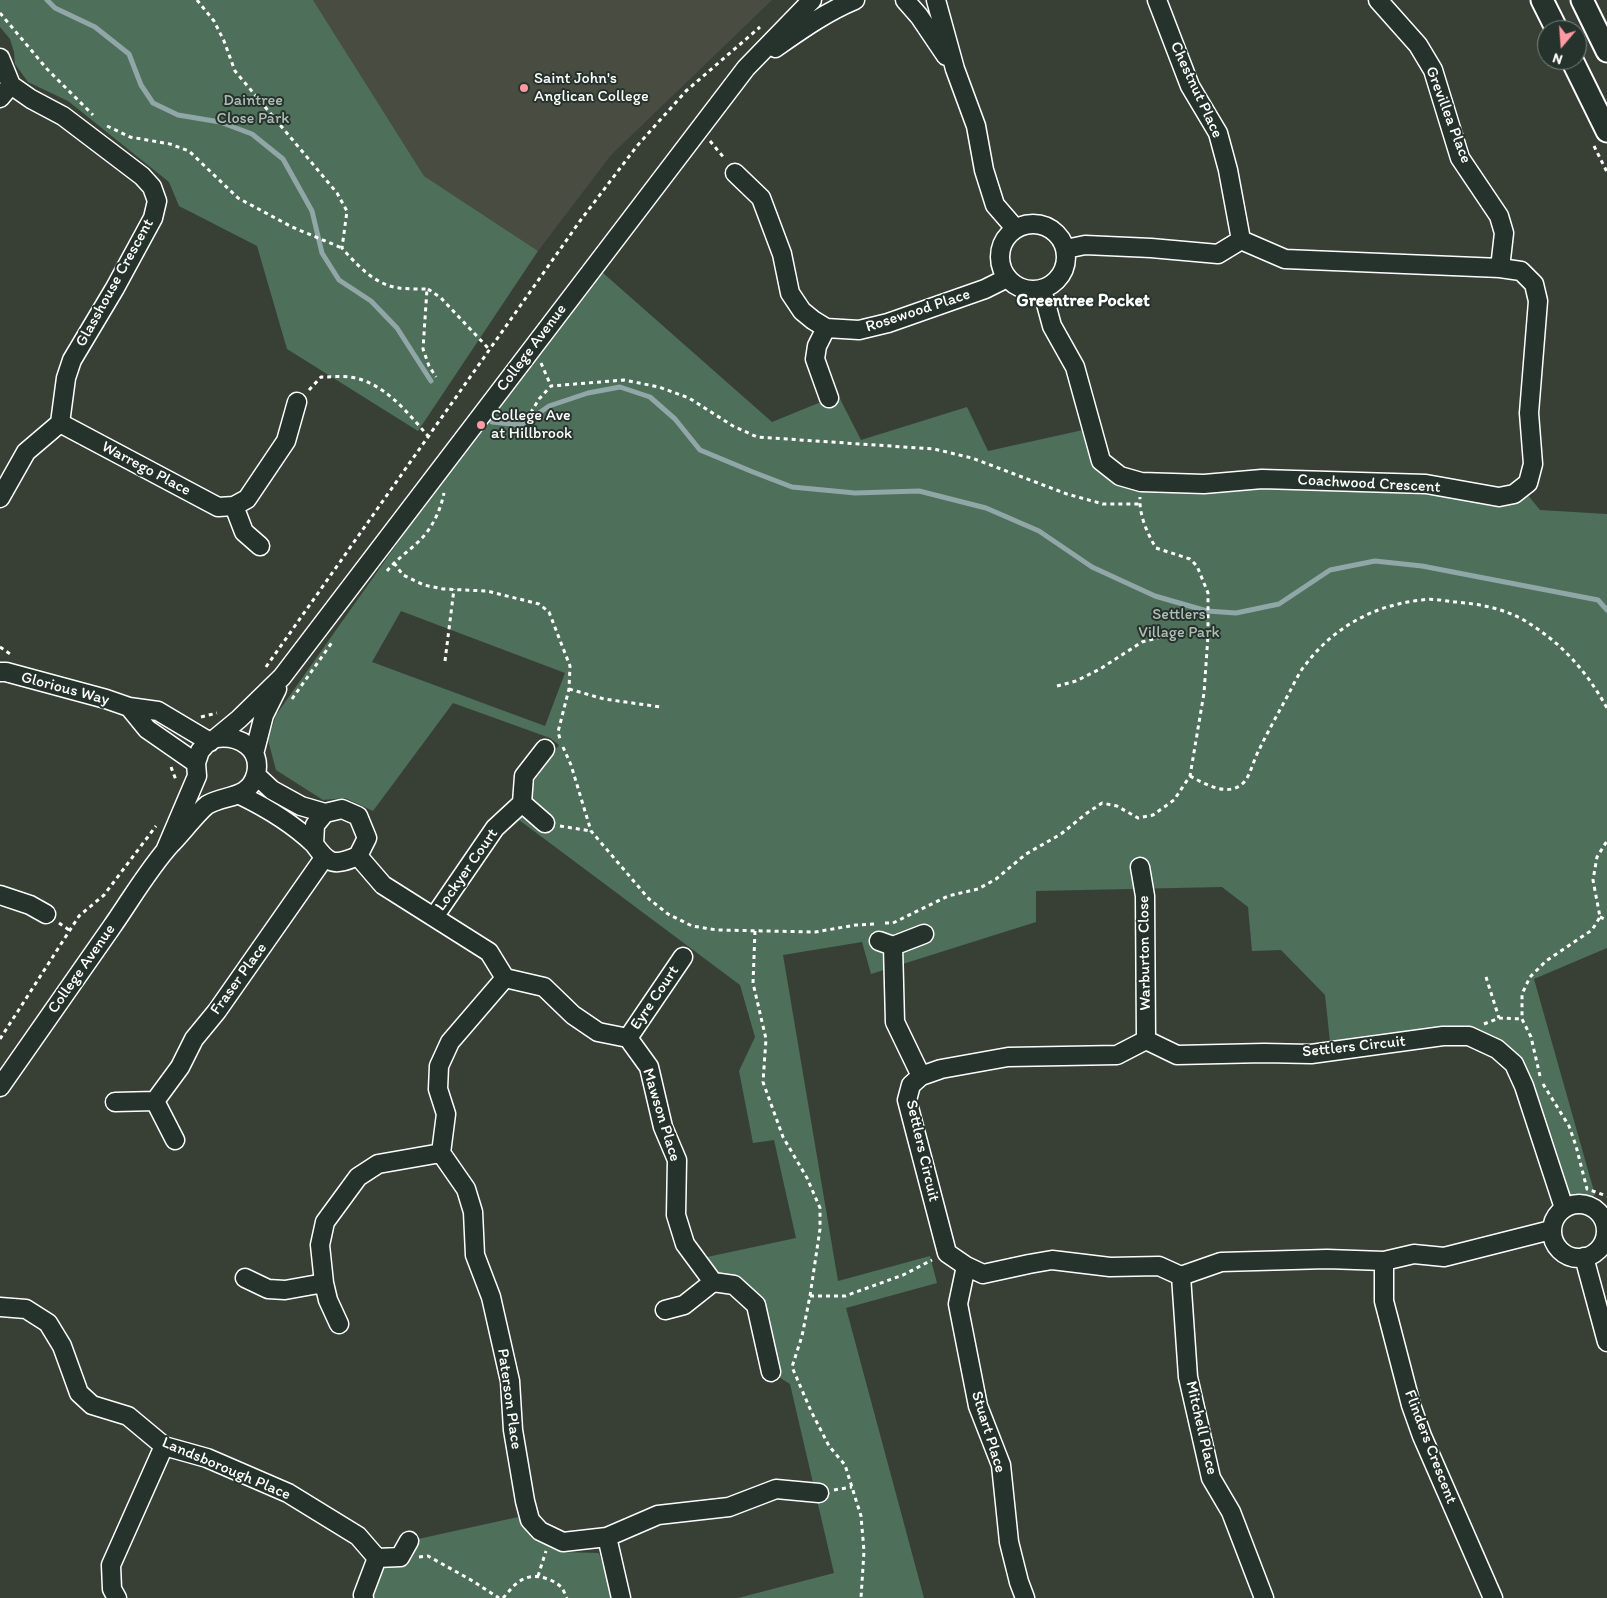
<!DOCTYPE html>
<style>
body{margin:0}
#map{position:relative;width:1607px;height:1598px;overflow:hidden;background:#384036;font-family:Itim,sans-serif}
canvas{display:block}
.north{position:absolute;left:1537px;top:20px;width:50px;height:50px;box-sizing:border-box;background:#26332d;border:1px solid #7d8581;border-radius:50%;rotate:198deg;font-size:14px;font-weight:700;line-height:20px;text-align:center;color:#fff}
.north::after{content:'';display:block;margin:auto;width:18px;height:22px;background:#ff9aa2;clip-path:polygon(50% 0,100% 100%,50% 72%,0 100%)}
</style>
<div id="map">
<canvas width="1607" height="1598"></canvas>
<div class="north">N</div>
</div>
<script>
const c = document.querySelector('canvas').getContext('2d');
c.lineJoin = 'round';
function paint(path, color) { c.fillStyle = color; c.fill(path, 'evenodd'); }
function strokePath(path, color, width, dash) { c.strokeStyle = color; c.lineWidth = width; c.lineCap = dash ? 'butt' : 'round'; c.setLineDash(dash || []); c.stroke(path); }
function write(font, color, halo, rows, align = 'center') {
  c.font = font + ' Itim,sans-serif'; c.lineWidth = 4; c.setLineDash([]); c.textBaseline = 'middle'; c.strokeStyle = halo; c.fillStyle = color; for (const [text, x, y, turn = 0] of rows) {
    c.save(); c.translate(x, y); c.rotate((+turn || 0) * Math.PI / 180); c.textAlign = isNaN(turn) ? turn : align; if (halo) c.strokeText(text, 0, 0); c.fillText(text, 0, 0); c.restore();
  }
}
const built = new Path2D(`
 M313 0H772L611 155 538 251 424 176Z`);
const green = new Path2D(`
 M0 0H313L424 176 538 251 418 431 287 349 257 246 179 206 169 182 68 101 28 82 15 64 14 52 10 39 0 27Z
 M594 265 772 422 838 395 861 440 967 407 988 451 1092 428 1120 476 1262 479 1499 497 1522 488 1540 510 1607 514V948L1534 979 1595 1195 1564 1208 1514 1064 1469 1036 1331 1051 1325 995 1281 950 1252 951 1248 907 1222 887 1036 891V922L871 974 862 942 783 955 838 1281 930 1256 937 1283 846 1308 924 1598H738L834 1573 790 1384 771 1372 756 1305 713 1282 707 1257 796 1238 774 1140 753 1143 739 1071 755 1037 740 985 511 814 559 745 550 738 453 703 373 811 345 798 323 800 276 770 268 740 276 715ZM401 611 565 673 545 726 372 662Z
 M518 1517 532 1538 561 1552 599 1553 613 1598H364L377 1558 400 1557 409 1541Z`);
const stream = new Path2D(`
 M47 0 55 8 95 27 129 54 141 85 153 103 178 115 220 122 252 134 283 159 312 211 322 253 339 280 371 301 397 328 431 381
 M492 422 522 425 549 406 588 393 620 387 650 397 675 419 700 450 753 472 792 487 855 493 919 491 986 508 1039 531 1092 567 1155 596 1207 611 1236 613 1279 604 1330 570 1375 561 1422 566 1598 600 1607 610`);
const path = new Path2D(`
 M197 0 214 21 224 41 235 71 337 193 347 211 342 248C357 265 375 285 399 288 408 289 418 289 427 289L423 349 429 366 436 377
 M0 13 47 69 93 115
 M1543 44 1547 52
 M107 126 130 137 170 144 189 151 238 198 292 227 342 248
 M710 141 725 159
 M1594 146 1607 172
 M428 289 441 298 489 349
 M541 363 551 386
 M309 390 321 377C330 377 340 376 349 377 383 381 407 412 428 436
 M500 417 517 418 530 414 539 399 551 386 624 380 659 387 689 398 733 426 757 437 934 449 972 458 1067 494 1103 504H1140
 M394 563 403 575 424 585 443 589 487 591 539 604 549 612 570 666 569 689 558 732 560 739
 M387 571C399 556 416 547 427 532 436 520 441 507 444 493
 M0 647 10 654
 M445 661 454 589
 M266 667 580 221 637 146 686 91 760 27
 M1057 686 1076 681 1100 669 1142 642 1169 635 1208 636
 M569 689 604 699 661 707
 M292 699 333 641
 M201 717 217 713
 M563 747 571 765 591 831 649 899 668 914 692 926 717 930 815 932 856 925 874 924
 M171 767 176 780
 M1190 776C1205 784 1230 799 1245 781 1250 775 1254 759 1259 750 1268 731 1279 712 1289 693 1294 684 1299 672 1306 664 1335 626 1375 605 1422 600 1433 598 1445 601 1456 602 1479 604 1501 608 1522 619 1561 642 1585 669 1607 708
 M560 826 591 831
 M1600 917 1607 920
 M59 923 69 930
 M885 923H893L948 896 978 889 996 879 1026 854 1061 834 1087 813 1102 803 1117 806 1138 818 1153 815 1174 800 1190 776 1204 693 1208 636V593L1197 566 1190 559 1156 548C1147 533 1139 515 1140 497
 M755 931 753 983 766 1039 763 1082 783 1137 807 1178 820 1208V1229L810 1296 802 1336 792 1367 811 1411 829 1446 845 1465 861 1516 864 1551 861 1598
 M1486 977 1499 1018
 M1484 1024 1499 1018 1522 1019
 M0 1039 79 916 104 895 156 826
 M1540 1076 1531 1037 1522 1019V994L1530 977 1546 961 1592 930 1600 917 1593 880 1597 857 1607 841
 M1543 1084 1569 1126 1576 1146 1587 1189 1607 1196
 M810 1296H845L903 1275 932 1260
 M834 1490 852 1487
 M419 1557 428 1556 471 1580 499 1598
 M538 1576 546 1551
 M503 1598C509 1592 515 1582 524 1579 535 1573 553 1579 561 1587 564 1590 565 1595 567 1598`);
const minor = new Path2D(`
 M905 0 919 16 946 56
 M936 0 955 69 976 126 984 170 995 205 1015 228
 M1157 0 1190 86 1218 133 1228 170 1241 240
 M1378 0 1418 45 1433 70 1460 158 1499 216 1504 233 1500 268
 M775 48C801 30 826 12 855 0
 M0 58 11 85 31 99 63 116 142 176 152 187 157 201 153 218 115 288 72 360 66 378 60 423 26 452 0 498
 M0 98 11 85
 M735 173 761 198 782 254 790 293 802 311 813 320 826 328 859 330 888 323 985 289 1007 278
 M1000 257a33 33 0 1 1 66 0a33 33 0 1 1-66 0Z
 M1042 289 1052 326 1075 367 1101 461 1120 476 1141 482 1204 484 1262 479 1426 484 1499 497 1514 494 1528 483 1533 464 1529 413 1538 301 1534 284 1521 271 1500 268 1285 259 1241 240 1218 254 1151 248 1085 245 1066 249
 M826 328 817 346 815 359 829 398
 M60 423 218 507 234 506 247 499 286 441 297 402
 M234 506 244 532 260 546
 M0 672H6L106 699 129 707 158 711 210 742
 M129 707 147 729 196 763
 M545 749 524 776 522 803 545 823
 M254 754 264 715 277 689
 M256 775 272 790 301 806 325 813 342 809 358 816 367 838 358 856C334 866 329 865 314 844L315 825 325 813
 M240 795C267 808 292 823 314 844
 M165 851 197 776 196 763 200 751 207 743 216 738 239 719 282 677 746 68 812 0
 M358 856 383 885 489 952 505 978 544 987 573 1015 598 1032 628 1038 649 1067 663 1127 677 1160 676 1215 685 1244 713 1282 684 1305 665 1310
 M1140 867 1145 896 1146 1040
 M0 895 30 905 46 914
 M434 917 495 828 522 803
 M879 941 893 946 924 934
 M893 946 895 1022 921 1076
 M505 978 450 1042 439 1066 438 1089 446 1114 441 1153 466 1189 473 1212 475 1255 491 1297 510 1381 513 1430 525 1501 530 1520 540 1531 563 1542 607 1537 658 1515 729 1507 776 1489 819 1493
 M628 1038 683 957
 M0 1087C37 1034 74 981 111 928 130 901 149 868 171 844 180 835 198 812 207 805 225 794 249 800 256 774 262 748 239 735 216 738
 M155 1101 180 1067 194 1039 217 1011 324 858
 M115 1102 155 1101 175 1140
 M1552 1231a27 27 0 1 1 54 0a27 27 0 1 1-54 0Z
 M1551 1230 1444 1257 1414 1254 1384 1261 1327 1259 1221 1262 1181 1276 1159 1266 1110 1267 1052 1260 1029 1264 983 1274 966 1266 947 1253 907 1100 911 1085 921 1076 941 1069 1008 1057 1117 1055 1146 1040 1177 1055 1264 1053 1311 1054 1443 1036H1469L1497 1049 1514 1064 1524 1086 1564 1208
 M1584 1257 1607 1342
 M1384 1261V1301L1411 1405 1422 1436 1493 1598
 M966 1266 958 1304 978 1406 1001 1465 1009 1542 1019 1582 1025 1598
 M1181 1276 1188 1377 1211 1478 1231 1512 1264 1598
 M245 1278 268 1289 285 1290 324 1283
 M713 1282 734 1285 756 1305 771 1372
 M0 1307 26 1309 48 1323 62 1346 79 1393 92 1405 128 1416 164 1446 207 1458 288 1493 358 1536 377 1558
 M339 1324 328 1300 324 1283 320 1245 325 1222 358 1177 378 1164 441 1153
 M607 1537 621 1598
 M377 1558 400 1557 409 1541
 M117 1598 112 1589 111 1565 164 1446
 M364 1598 363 1595 377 1558`);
const major = new Path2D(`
 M1542 0 1557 30
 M1582 0 1607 51
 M1572 60 1607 131`);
const markers = [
 [524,88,5,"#ff9aa2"],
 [481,425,5,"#ff9aa2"]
];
const poiNames = [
 ["Saint John's",534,79],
 ["Anglican College",534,97],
 ["College Ave",491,416],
 ["at Hillbrook",491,434]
];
const streetNames = [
 ["Chestnut Place",1196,90,65],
 ["Grevillea Place",1448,115,69],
 ["Glasshouse Crescent",115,283,-61],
 ["Rosewood Place",918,311,-18],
 ["College Avenue",532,348,-53],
 ["Warrego Place",146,469,28],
 ["Coachwood Crescent",1369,484,3],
 ["Glorious Way",65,689,15],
 ["Lockyer Court",467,870,-55],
 ["Warburton Close",1145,953,-91],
 ["College Avenue",82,969,-55],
 ["Fraser Place",239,979,-54],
 ["Eyre Court",655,998,-56],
 ["Settlers Circuit",1354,1047,-6],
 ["Mawson Place",661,1115,73],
 ["Settlers Circuit",922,1151,77],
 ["Paterson Place",509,1399,82],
 ["Mitchell Place",1201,1428,77],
 ["Stuart Place",988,1432,73],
 ["Flinders Crescent",1430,1447,69],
 ["Landsborough Place",226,1469,23]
];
const parkNames = [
 ["Daintree",253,101],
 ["Close Park",253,119],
 ["Settlers",1179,615],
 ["Village Park",1179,633]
];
const neighbourhoodNames = [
 ["Greentree Pocket",1083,301]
];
paint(built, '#494d41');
paint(green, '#4e6f59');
strokePath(stream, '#90a6a7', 5);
strokePath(minor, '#fff', 21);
strokePath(major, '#fff', 25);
strokePath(path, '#fff', 3, [4, 4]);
strokePath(minor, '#26332d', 18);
strokePath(major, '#26332d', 21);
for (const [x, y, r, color] of markers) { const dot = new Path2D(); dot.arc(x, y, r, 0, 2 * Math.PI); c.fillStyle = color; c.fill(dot); strokePath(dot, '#26332d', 2); }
write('16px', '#fff', '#26332d', poiNames, 'left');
write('16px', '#fff', '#26332d', streetNames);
write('16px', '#afbeb4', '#26332d', parkNames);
write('bold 18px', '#fff', '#26332d', neighbourhoodNames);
</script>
